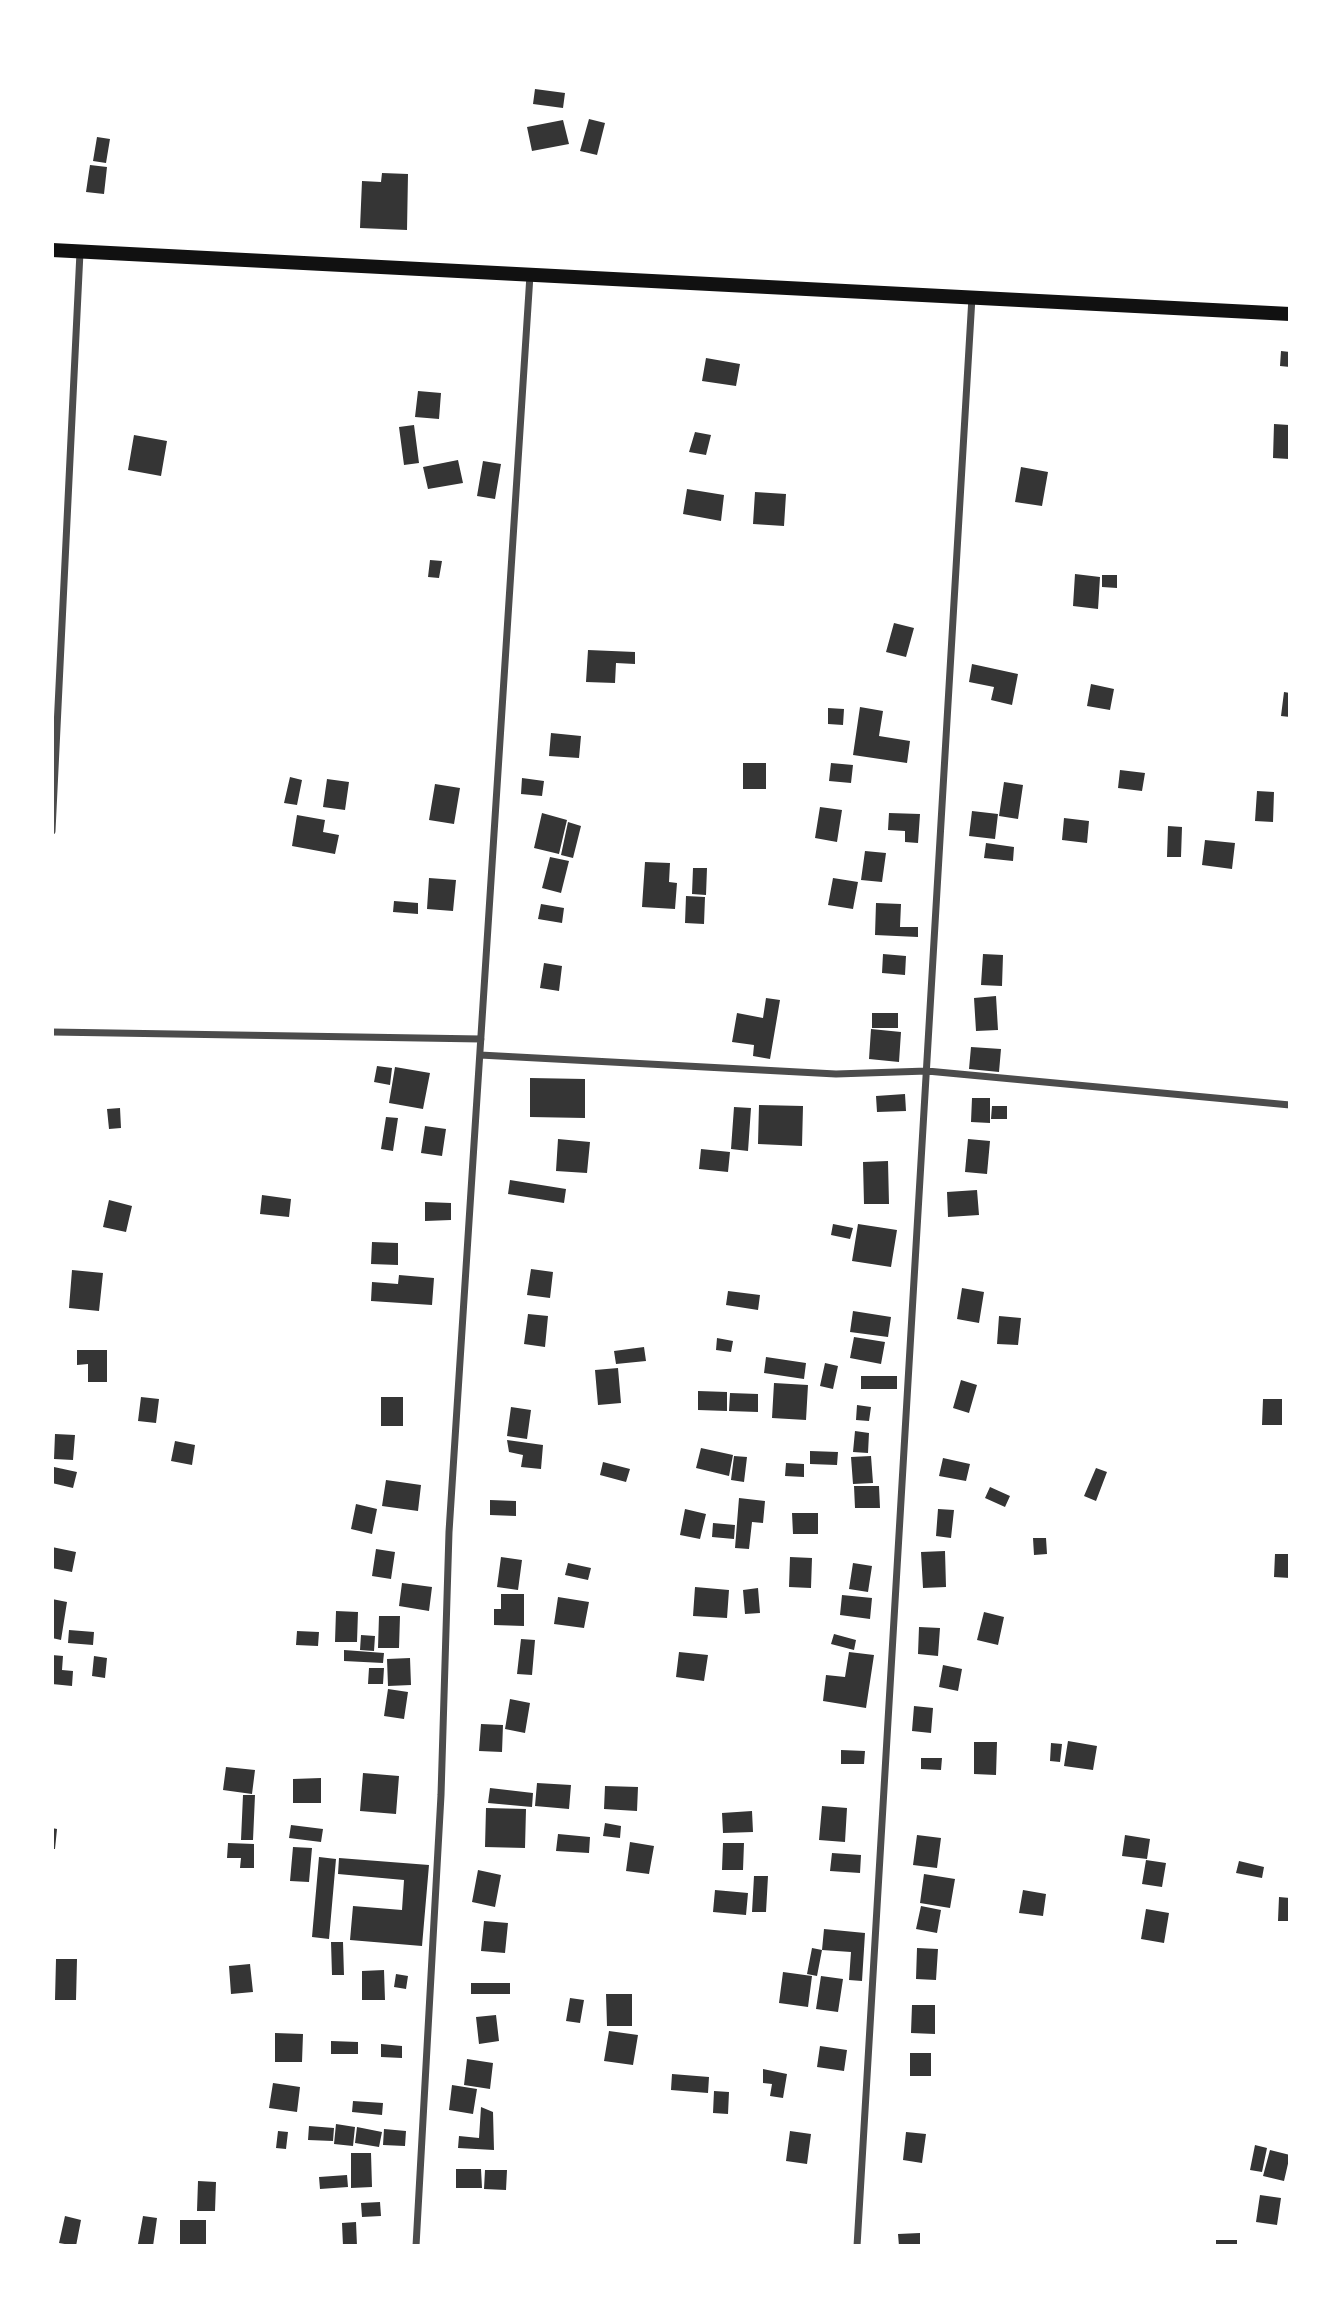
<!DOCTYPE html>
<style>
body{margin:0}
#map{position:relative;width:1342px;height:2298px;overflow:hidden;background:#fff;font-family:Merriweather,serif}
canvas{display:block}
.frame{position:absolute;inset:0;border:54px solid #fff;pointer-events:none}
</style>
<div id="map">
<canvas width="1342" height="2298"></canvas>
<div class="frame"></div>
</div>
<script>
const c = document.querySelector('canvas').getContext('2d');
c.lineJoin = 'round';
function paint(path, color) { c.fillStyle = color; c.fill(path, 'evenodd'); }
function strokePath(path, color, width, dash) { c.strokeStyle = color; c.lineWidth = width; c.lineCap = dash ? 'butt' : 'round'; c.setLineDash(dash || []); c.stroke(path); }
const building = new Path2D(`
 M535 89 565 93 563 108 533 104Z
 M589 119 605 123 597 155 580 151Z
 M563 120 569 144 532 151 527 127Z
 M97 137 110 139 106 163 93 161Z
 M90 165 107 167 104 194 86 192Z
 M382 173 408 174 407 230 360 228 362 181 381 182Z
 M1281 351 1290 352V367L1280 366Z
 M706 358 740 364 736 386 702 381Z
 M418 391 441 393 439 419 415 417Z
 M1274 424 1289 425V459L1273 458Z
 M414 425 419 463 404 465 399 427Z
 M695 432 711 435 706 455 689 452Z
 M134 435 167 441 161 476 128 470Z
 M458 460 463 483 428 489 423 467Z
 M483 461 501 464 495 499 477 496Z
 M1021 467 1048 472 1042 506 1015 502Z
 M687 489 724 495 721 521 683 514Z
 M755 492 786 494 784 526 753 524Z
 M430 560 442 561 439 578 428 577Z
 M1075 574 1100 577 1098 609 1073 606Z
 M1102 575H1117V588L1102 587Z
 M894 623 914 628 906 657 886 652Z
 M588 650 635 652V664L616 663 615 683 586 682Z
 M972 664 1018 674 1012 705 991 700 994 687 969 682Z
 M1091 684 1114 689 1110 710 1087 706Z
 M1284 692 1290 693V717L1281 716Z
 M860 707 883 711 879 736 910 741 907 763 853 755Z
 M828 708 844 709 843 725 828 724Z
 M551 733 581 736 579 758 549 756Z
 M743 763H766V789H743Z
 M831 763 853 765 851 783 829 781Z
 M1120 770 1145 773 1142 791 1118 788Z
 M290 777 302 780 297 805 284 803Z
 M522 778 544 781 542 796 521 794Z
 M327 779 349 782 345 810 323 807Z
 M1004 782 1023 785 1018 819 999 816Z
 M435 784 460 788 454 824 429 820Z
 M1257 791 1274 792 1273 822 1255 821Z
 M820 807 842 810 837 842 815 838Z
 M972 811 998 814 995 839 969 836Z
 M542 813 567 820 559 854 534 848Z
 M889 813 920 814 918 843 905 842V831L888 830Z
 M297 815 325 820 323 832 339 835 335 854 292 846Z
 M1064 818 1089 821 1087 843 1062 840Z
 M568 822 581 826 573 858 561 855Z
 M1168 826 1182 827 1181 857H1167Z
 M1205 840 1235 843 1232 869 1202 865Z
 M986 843 1014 847 1013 861 984 858Z
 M865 851 886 853 882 882 861 880Z
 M550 857 569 861 561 893 542 888Z
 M645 862 670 863 669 882 677 883 675 909 642 907Z
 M693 868H707L706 895 692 894Z
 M429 878 456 880 453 911 427 909Z
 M833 878 858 882 853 909 828 905Z
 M686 896 705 897 704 924 685 923Z
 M394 901 418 903V914L393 912Z
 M876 903 901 904 900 927H918V937L875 935Z
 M541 904 564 908 562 923 538 919Z
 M883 954 906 956 905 975 882 973Z
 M983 954 1003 955 1002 986 981 985Z
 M544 963 562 966 559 991 540 988Z
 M996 996 998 1030 976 1031 974 998Z
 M766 998 780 1000 770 1059 753 1056 754 1045 732 1042 737 1013 763 1018Z
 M872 1013H898V1028H872Z
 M871 1029 901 1032 899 1062 869 1059Z
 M971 1047 1001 1049 999 1072 969 1069Z
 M377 1066 392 1068 390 1085 374 1082Z
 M395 1067 430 1073 423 1109 389 1103Z
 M530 1078 585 1079V1118L530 1117Z
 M905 1094 906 1111 877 1112 876 1096Z
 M972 1098H990V1123L971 1122Z
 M759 1105 803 1106 802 1146 758 1144Z
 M992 1106H1007V1119H991Z
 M734 1107 751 1108 748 1151 731 1149Z
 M120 1108 121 1128 109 1129 107 1109Z
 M386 1117 398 1118 393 1151 381 1149Z
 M425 1126 446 1129 442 1156 421 1153Z
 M558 1139 590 1142 587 1173 556 1171Z
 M968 1139 990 1141 987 1174 965 1172Z
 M701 1149 730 1152 728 1172 699 1169Z
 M888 1161 889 1204H864L863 1162Z
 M510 1180 566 1189 564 1203 508 1194Z
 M977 1190 979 1215 948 1217 947 1192Z
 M262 1195 291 1199 289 1217 260 1214Z
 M109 1200 132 1206 126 1232 103 1227Z
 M425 1202 451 1203V1220L425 1221Z
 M833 1224 853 1228 850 1239 831 1235Z
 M858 1224 897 1230 891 1267 852 1261Z
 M372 1242 398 1243V1265L371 1264Z
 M531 1269 553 1272 550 1298 527 1295Z
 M72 1270 103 1273 99 1311 69 1308Z
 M399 1275 434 1278 432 1305 371 1301 372 1282 398 1284Z
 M962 1288 984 1292 979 1323 957 1319Z
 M728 1291 760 1295 758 1310 726 1305Z
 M853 1311 891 1317 888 1337 850 1332Z
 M528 1314 548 1316 545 1347 524 1344Z
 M999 1316 1021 1318 1018 1345 997 1344Z
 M854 1337 885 1342 881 1364 850 1358Z
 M717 1338 733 1341 731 1352 716 1350Z
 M644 1347 646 1361 616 1364 614 1351Z
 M77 1350H107V1382H88V1364L77 1365Z
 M766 1357 806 1363 804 1379 764 1373Z
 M825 1363 838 1366 833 1389 820 1386Z
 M618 1368 621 1403 598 1405 595 1370Z
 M861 1376H897V1389H861Z
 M961 1380 977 1385 969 1413 953 1408Z
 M774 1383 808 1385 806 1420 772 1418Z
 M698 1391 727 1392V1411L698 1410Z
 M730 1393 758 1394V1412L729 1411Z
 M141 1397 159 1399 156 1423 138 1421Z
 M381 1397H403V1426H381Z
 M1263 1399H1282V1425H1262Z
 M857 1405 871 1407 869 1421 856 1420Z
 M511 1407 531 1410 527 1439 507 1436Z
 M855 1431 869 1433 868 1453 853 1452Z
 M55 1434 75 1435 73 1460 54 1459Z
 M507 1440 543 1445 541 1469 521 1467 523 1455 509 1452Z
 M175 1441 195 1445 192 1465 171 1461Z
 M701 1448 733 1455 729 1476 696 1468Z
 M810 1451 838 1452 837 1465 810 1464Z
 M734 1456 747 1457 744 1482 731 1480Z
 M871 1456 873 1483 853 1484 851 1457Z
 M943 1458 970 1464 966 1481 939 1476Z
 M603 1462 630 1469 626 1482 600 1475Z
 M786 1463 804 1464V1477L785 1476Z
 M54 1467 77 1472 73 1488 52 1483Z
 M1096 1468 1107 1472 1096 1501 1084 1496Z
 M386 1480 421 1485 418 1511 382 1506Z
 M854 1486H879L880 1508H855Z
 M990 1487 1010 1496 1005 1507 985 1498Z
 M739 1498 765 1501 763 1523 752 1522 749 1549 735 1548Z
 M490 1500 516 1501V1516L490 1515Z
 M356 1504 377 1509 372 1534 351 1529Z
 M685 1509 706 1514 700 1539 680 1535Z
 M938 1509 954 1510 951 1538 936 1536Z
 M792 1513H818V1534H793Z
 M713 1523 735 1525 734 1539 712 1537Z
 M1033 1538H1046L1047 1554 1034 1555Z
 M52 1547 76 1552 72 1572 52 1568Z
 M376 1549 395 1552 391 1579 372 1576Z
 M945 1551 946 1587 923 1588 921 1552Z
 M1275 1554H1290V1578L1274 1577Z
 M501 1557 522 1560 518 1590 497 1587Z
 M790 1557 812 1558 811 1588 789 1587Z
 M568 1563 591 1568 588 1580 565 1575Z
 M853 1563 872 1566 868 1592 849 1589Z
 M402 1583 432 1587 429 1611 399 1606Z
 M695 1587 729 1590 727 1618 693 1616Z
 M758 1588 760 1613 745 1614 743 1590Z
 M501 1594H524V1626L494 1625V1609H501Z
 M842 1595 872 1598 870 1619 840 1615Z
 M558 1597 589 1602 584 1628 554 1624Z
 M52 1599 67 1602 61 1640 52 1638Z
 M336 1611 358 1612 357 1642H335Z
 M984 1612 1004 1617 998 1645 977 1640Z
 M379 1616H400L399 1648H378Z
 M919 1627 940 1628 938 1656 918 1654Z
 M69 1630 94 1632 93 1645 68 1643Z
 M297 1631 319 1632 318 1646 296 1645Z
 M834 1634 856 1640 854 1650 831 1644Z
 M361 1635 375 1636 374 1651 360 1650Z
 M521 1639 535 1640 532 1675 517 1674Z
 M344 1650 384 1653 383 1663 344 1661Z
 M679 1652 708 1655 704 1681 676 1677Z
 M849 1652 874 1655 866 1708 823 1701 826 1675 845 1677Z
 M52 1655 63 1656 62 1670 73 1671 72 1686 52 1684Z
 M94 1656 107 1658 105 1678 92 1676Z
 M410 1658 411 1685 388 1686 387 1659Z
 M943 1665 962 1669 958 1691 939 1687Z
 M369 1668H384L383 1684H368Z
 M388 1689 408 1692 404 1719 384 1716Z
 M510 1699 530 1703 525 1733 505 1729Z
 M914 1706 933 1708 931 1733 912 1731Z
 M481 1724 503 1725 502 1752 479 1751Z
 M1068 1741 1097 1746 1093 1770 1064 1766Z
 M974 1742H997L996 1775 974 1774Z
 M1051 1743 1062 1744 1060 1762 1050 1761Z
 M841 1750 865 1751 864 1764H841Z
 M921 1758H942L941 1770 921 1769Z
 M226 1767 255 1770 252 1794 223 1790Z
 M363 1773 399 1776 396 1814 360 1811Z
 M321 1778V1803H293V1779Z
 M537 1783 571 1785 569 1809 535 1806Z
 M605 1786 638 1787 637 1811 604 1809Z
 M490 1788 533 1793 532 1807 488 1803Z
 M243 1795H255L253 1840H241Z
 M822 1806 847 1808 845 1842 819 1840Z
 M486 1808 526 1809 525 1848 485 1847Z
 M752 1811 753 1832 723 1833 722 1813Z
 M605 1823 621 1826 620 1838 603 1836Z
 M291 1825 323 1829 321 1842 289 1838Z
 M52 1828 57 1829 55 1849H52Z
 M558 1834 590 1837 589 1853 556 1851Z
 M917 1835 941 1838 937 1868 913 1865Z
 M1125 1835 1150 1839 1147 1859 1122 1856Z
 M630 1842 654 1846 649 1874 626 1871Z
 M228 1843 254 1844V1868H240L241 1858H227Z
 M723 1843H744L743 1870H722Z
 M293 1847 312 1848 309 1882 290 1881Z
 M832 1853 861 1855 860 1873 830 1871Z
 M319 1857 336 1859 329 1939 312 1937Z
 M339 1858 429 1865 422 1946 350 1940 353 1906 402 1910 404 1880 338 1874Z
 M1146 1860 1166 1863 1162 1887 1142 1884Z
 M1239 1861 1264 1867 1262 1878 1236 1873Z
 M478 1870 501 1875 495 1907 472 1902Z
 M924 1874 955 1879 950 1908 920 1903Z
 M754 1876H768L766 1912H752Z
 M715 1890 748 1893 746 1915 713 1912Z
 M1023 1890 1046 1894 1043 1916 1019 1913Z
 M1279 1897 1290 1898V1921H1278Z
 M921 1906 941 1910 937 1933 916 1929Z
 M1146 1909 1169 1913 1164 1943 1141 1939Z
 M484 1921 508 1923 505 1953 481 1951Z
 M824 1929 865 1933 862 1981 849 1980 851 1952 822 1950Z
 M331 1942H343L344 1975H332Z
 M812 1948 822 1950 817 1976 807 1974Z
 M917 1948 938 1949 936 1980 916 1979Z
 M56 1959H77L76 2000H55Z
 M250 1964 253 1992 231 1994 229 1966Z
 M384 1970 385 2000H362V1971Z
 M783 1972 812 1976 808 2007 779 2003Z
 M396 1974 408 1976 406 1989 394 1987Z
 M821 1976 843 1979 838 2012 816 2009Z
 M471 1983H510V1994H471Z
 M606 1994H632V2026H607Z
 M570 1998 584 2000 580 2023 566 2021Z
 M912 2005H935V2034L911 2033Z
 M496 2015 499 2041 479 2044 476 2017Z
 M609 2031 638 2035 633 2065 604 2061Z
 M275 2033 303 2034 302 2062H275Z
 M331 2041 358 2042V2054H331Z
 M381 2044 402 2046V2058L381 2057Z
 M820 2046 847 2050 844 2071 817 2067Z
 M910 2053H931V2076H910Z
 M467 2059 493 2063 490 2089 464 2085Z
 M763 2069 787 2074 783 2098 770 2096 772 2084 763 2083Z
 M672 2074 709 2077 708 2093 671 2090Z
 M273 2083 300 2087 297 2112 269 2108Z
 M452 2085 477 2089 473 2114 449 2110Z
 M714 2091 729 2092 728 2114 713 2113Z
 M353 2101 383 2103 382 2115 352 2112Z
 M481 2107 493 2112 494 2150 458 2148 459 2136 479 2138Z
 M336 2124 355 2127 353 2146 334 2144Z
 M309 2126 334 2128 333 2141 308 2140Z
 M357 2127 382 2132 379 2147 355 2143Z
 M384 2129 406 2131 405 2146 383 2145Z
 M278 2131 288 2132 286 2149 276 2148Z
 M790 2131 811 2134 807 2164 786 2161Z
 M906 2132 926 2134 922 2163 903 2160Z
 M1255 2145 1267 2148 1262 2172 1250 2170Z
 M1270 2150 1290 2155 1284 2181 1263 2176Z
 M351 2153H371L372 2187 351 2188Z
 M456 2169H481L482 2188H456Z
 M485 2170H507L506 2190 484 2189Z
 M347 2175 348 2187 320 2189 319 2177Z
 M198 2181 216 2182 215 2211H197Z
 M1260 2195 1281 2198 1277 2225 1256 2222Z
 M380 2202 381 2216 362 2217 361 2203Z
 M65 2216 81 2220 76 2246 59 2243Z
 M143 2216 157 2218 153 2246 138 2244Z
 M180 2220H206V2246H180Z
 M356 2222 357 2246H343L342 2223Z
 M920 2233V2246H899L898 2234Z
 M1216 2240H1237V2246H1216Z`);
const minor = new Path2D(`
 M52 831 80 252
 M52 1032 481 1039
 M480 1055 836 1074 927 1071 1290 1105
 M416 2246 441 1795 449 1532 530 275
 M857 2246 972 297`);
const secondary = new Path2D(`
 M52 250 1290 314`);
paint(building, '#353535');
strokePath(minor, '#4c4c4c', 7);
strokePath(secondary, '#111', 14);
</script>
